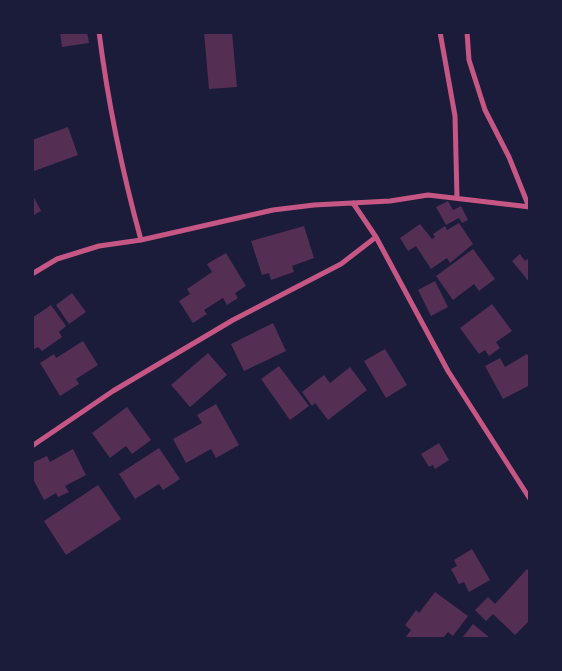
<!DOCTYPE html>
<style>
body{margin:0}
#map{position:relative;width:562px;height:671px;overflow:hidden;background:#1b1b3a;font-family:Ubuntu,sans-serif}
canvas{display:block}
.frame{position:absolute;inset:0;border:34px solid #1b1b3a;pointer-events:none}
</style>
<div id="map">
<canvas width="562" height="671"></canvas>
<div class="frame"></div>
</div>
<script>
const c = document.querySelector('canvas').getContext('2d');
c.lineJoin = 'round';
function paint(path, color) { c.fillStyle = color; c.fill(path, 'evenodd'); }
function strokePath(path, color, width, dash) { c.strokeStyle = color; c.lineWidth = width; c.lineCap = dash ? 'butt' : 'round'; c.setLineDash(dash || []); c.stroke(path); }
const building = new Path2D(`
 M60 32H87L89 43 62 47Z
 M204 32H232L237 87 209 89Z
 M68 127 78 155 34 171 32 140Z
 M32 194 41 211 32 216Z
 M448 201 453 210 461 206 468 220 462 223 459 218 446 225 436 207Z
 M459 223 473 244 450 263 447 258 431 269 416 246 408 251 400 238 420 224 432 239 435 237 433 234 445 226 447 230Z
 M304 226 314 258 292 266 294 272 271 280 269 273 262 275 251 241Z
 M473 249 495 279 479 291 474 284 453 300 436 276Z
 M226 253 246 286 235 293 238 298 227 305 223 298 204 310 207 314 193 323 179 301 190 294 187 289 212 272 207 264Z
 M520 254 525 261 530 257V283L512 261Z
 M435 281 448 307 431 316 418 290Z
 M72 293 86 312 69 324 56 305Z
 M492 304 512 331 496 342 500 348 489 356 485 350 479 354 460 328Z
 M51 305 66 326 59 332 62 337 42 351 38 347 32 350V318Z
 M273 323 286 351 244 371 231 344Z
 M83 341 98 365 76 379 79 384 60 396 40 363 54 354 56 358Z
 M385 349 407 385 386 398 364 361Z
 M208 353 227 375 190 407 171 385Z
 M527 354 530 359V385L503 399 485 366 500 358 505 367Z
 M279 366 309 406 290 420 261 379Z
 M350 367 367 390 328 420 315 403 312 406 302 392 324 375 330 383Z
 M216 404 239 445 216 458 211 449 186 463 173 439 202 423 197 415Z
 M127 407 151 440 132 454 126 446 110 458 92 433Z
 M439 443 449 460 435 469 433 465 429 467 421 454Z
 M159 448 180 479 163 490 159 484 135 499 119 474Z
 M73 449 86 475 65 486 69 492 58 497 56 493 44 500 32 477V463L47 456 50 462Z
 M98 485 121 519 66 555 44 521Z
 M472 549 490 580 469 592 464 582 459 584 451 569 457 566 454 560Z
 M527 569 530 572V620L515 635 493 614 486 621 475 610 488 597 495 604Z
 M435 592 468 616 453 636 448 632 443 638H405L411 630 405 625 416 610 419 613Z
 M473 624 490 638H462Z`);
const minor = new Path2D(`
 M99 32C108 103 122 171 141 240
 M440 32 455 116 457 198
 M467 32 469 60 485 110 509 157 529 207
 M353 203 376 237 448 371 530 499
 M32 274 57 259 99 246 141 240 273 210 314 205 390 201 428 195 530 207
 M32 446 113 391 233 320 341 264 376 237`);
paint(building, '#542f53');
strokePath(minor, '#c65784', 5);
</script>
